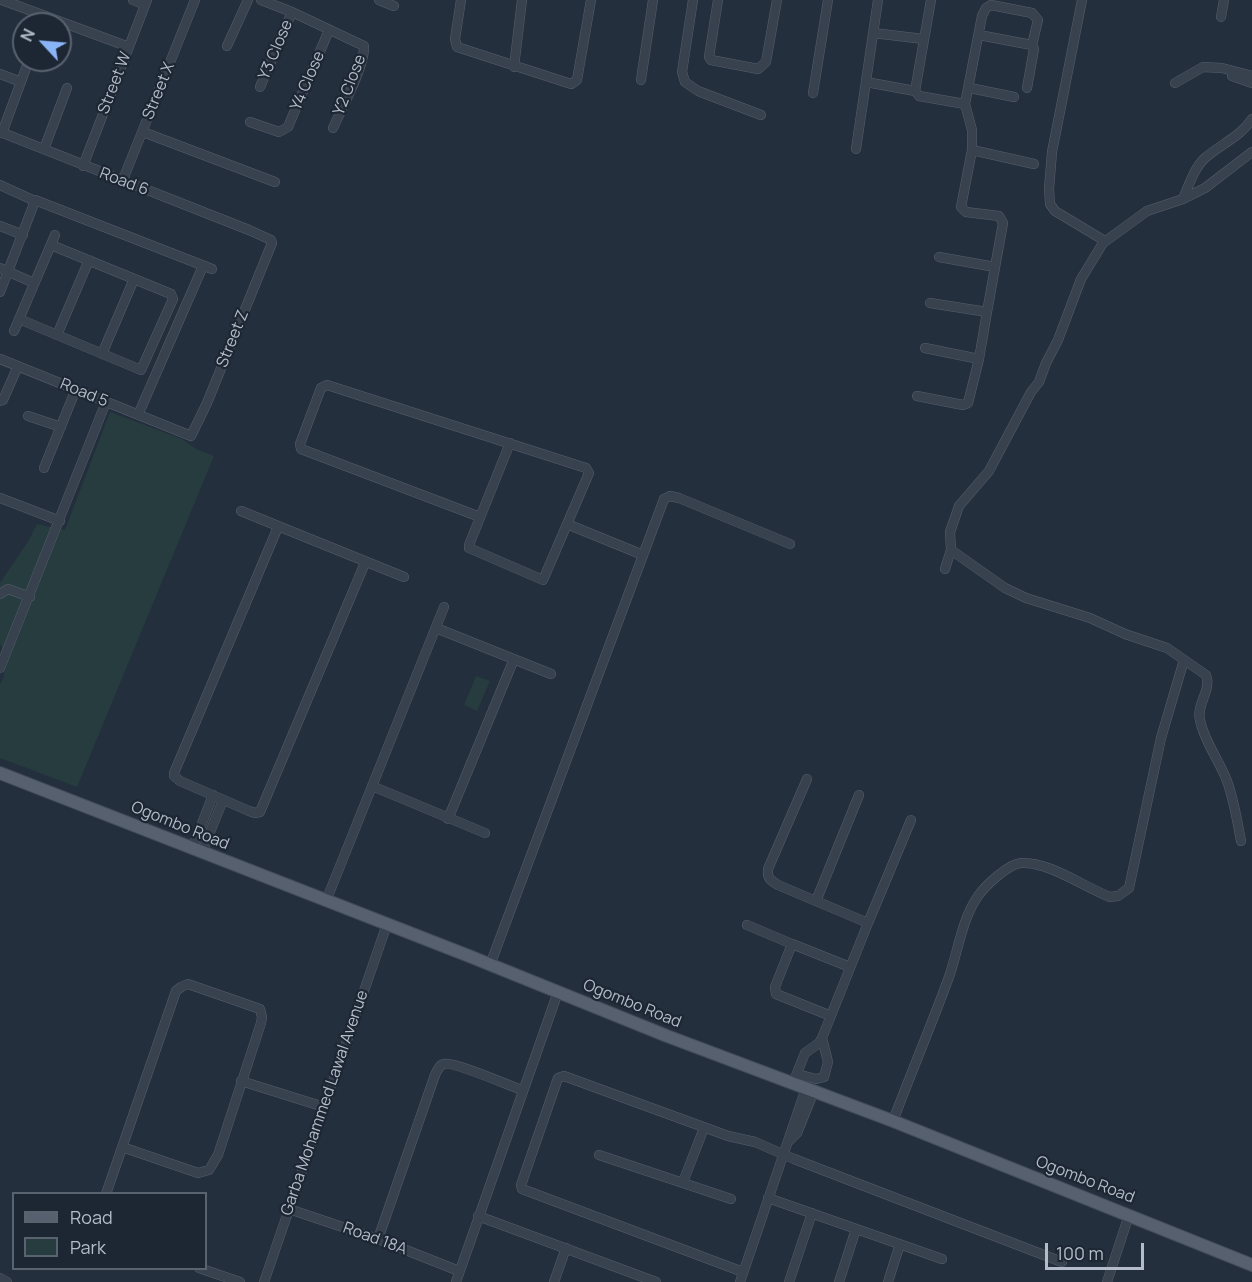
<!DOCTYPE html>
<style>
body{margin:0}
#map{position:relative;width:1252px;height:1282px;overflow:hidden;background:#242f3e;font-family:Manrope,sans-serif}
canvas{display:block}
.legend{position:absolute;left:12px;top:1192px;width:195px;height:78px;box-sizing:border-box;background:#1d2633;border:2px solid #59626f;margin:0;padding:8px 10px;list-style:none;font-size:18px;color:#b4bcc9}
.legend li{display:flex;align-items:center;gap:12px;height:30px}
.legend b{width:30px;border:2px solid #59626f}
.north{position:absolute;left:12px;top:12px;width:60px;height:60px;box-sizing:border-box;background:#1d2633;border:2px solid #59626f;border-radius:50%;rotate:296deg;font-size:16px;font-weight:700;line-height:24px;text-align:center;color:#b4bcc9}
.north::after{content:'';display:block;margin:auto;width:21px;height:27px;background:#8ab4f8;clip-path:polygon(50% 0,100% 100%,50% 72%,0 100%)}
.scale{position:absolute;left:1045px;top:1243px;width:99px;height:27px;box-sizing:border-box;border:3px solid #b4bcc9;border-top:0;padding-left:8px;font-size:18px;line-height:21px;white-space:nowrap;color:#b4bcc9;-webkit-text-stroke:4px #1d2633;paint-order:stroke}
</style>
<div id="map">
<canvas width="1252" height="1282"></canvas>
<ul class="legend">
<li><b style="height:8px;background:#56606e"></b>Road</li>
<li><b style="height:16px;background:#263c3f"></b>Park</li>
</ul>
<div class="north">N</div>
<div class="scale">100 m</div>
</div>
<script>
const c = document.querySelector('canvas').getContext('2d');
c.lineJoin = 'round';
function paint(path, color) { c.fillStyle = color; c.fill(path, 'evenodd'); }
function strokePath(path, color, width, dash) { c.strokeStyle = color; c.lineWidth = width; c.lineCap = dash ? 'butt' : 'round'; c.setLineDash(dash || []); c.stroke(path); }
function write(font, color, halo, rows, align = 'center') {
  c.font = font + ' Manrope,sans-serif'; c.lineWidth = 4.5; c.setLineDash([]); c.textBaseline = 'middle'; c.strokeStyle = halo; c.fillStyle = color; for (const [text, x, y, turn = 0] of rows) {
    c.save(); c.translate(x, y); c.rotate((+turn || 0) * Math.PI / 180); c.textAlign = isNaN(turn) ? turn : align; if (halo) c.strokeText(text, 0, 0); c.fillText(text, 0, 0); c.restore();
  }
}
const green = new Path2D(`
 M110 412 182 439 196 449 214 456 77 787 0 758V684L4 677 2 647 0 644V583L29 540 37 524 65 530Z
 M476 676 490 681 477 711 464 705Z`);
const minor = new Path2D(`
 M2 0 129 47
 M133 0 145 5
 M261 0 292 12 364 46C365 66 342 108 333 128
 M379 0 394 6
 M461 0 455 39 457 47 571 84 577 80 591 0
 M693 0 682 72 685 82 698 91 761 115
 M718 0 709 57 711 60 758 69 766 62 777 0
 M1082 0 1052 152 1049 189 1050 204 1055 211 1105 241
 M1221 17 1224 0
 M873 33 924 39
 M979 35 1032 45 1034 49 1027 88
 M227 46 248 0
 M514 67 522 0
 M0 74 21 82
 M1232 76 1252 83
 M641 80 653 0
 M866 82 915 91 931 0
 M1175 83 1203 67 1222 68 1252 76
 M260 87 292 12
 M970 88 1014 97
 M915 91 919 96 965 104 982 16 986 8 991 5 1032 13 1038 20 1032 45
 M813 93 828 0
 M250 122 279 132 288 127 329 30
 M0 132 249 230 271 240 272 243 207 403 191 436 0 359
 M143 132 275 182
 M2 133 29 60
 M44 149 67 88
 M856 149 878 0
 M972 150 1034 164
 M83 166 147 0
 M122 182 195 0
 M0 185 35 201 0 292
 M1183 199C1189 185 1194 168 1205 158 1221 144 1240 137 1252 119
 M35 200 212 269
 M0 226 23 235
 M939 257 995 267
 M0 268 34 283
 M930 303 987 312 1003 223 999 216 966 212 961 207 972 150V130L965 104
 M19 319 141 370 173 299 171 294 51 245
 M14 331 55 235
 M57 335 89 260
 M925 348 979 359 987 312
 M102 354 134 279
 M917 396 963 405 968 403 979 359
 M0 401 3 400 18 366
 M138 415 203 266
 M28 416 61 427
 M44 468 76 389
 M0 498 60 521
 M241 511 404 577
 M480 517 301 449 300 444 321 388 327 385 586 468 589 473 543 580 469 548V545L510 443
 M567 524 643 555
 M278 527 174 773V776L180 781 249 811 255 813 260 812 365 563
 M951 550 1005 588 1026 598 1090 618 1125 634 1167 648 1206 675C1212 690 1196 704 1200 720 1204 741 1219 760 1227 781 1234 800 1237 820 1241 841
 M945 569 951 550 950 532 959 506 989 471 1031 392 1039 382 1046 363 1058 340 1081 279 1103 243 1147 211 1183 199 1205 188 1252 152
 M0 594 8 589 30 597
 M436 628 551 674
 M0 668 106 402
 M372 786 485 833
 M448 819 514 659
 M192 849 213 795
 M202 852 223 800
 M326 901 444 607
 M816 901 859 795
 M868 923 911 820
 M747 925 792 944
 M490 965 664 499 670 496 679 498 790 544
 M831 1016 776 994 775 987 792 944 850 967
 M797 1074 816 1079 824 1077 828 1062 822 1038
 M241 1081 324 1107
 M793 1083 805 1053 819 1043 822 1038 868 923 778 885C770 880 767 878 768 869L807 779
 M893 1121C911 1073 931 1026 949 977 958 951 962 919 978 896 985 886 1008 864 1021 863 1048 861 1084 887 1110 897L1118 896 1129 888 1161 738 1184 660
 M788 1142 797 1133 814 1091
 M599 1155 731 1199
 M683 1182 704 1128
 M106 1194 176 991 181 987 188 984 260 1009 262 1017 261 1023 218 1155 209 1170 198 1173 122 1147
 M768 1198 942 1259
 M289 1209 378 1239 459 1271
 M478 1216 656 1282
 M378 1239 435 1075C437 1071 439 1065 444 1064 453 1061 510 1086 522 1090
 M199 1268 240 1282
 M743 1272 522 1189 521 1185 558 1078 564 1076 728 1136 755 1142 794 1159 1062 1262
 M0 1278 7 1282
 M264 1282 387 924
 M456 1282 558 992
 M554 1282 566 1248
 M740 1282 806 1088
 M789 1282 812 1213
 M839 1282 856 1229
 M888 1282 900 1244
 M1107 1282 1129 1215`);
const major = new Path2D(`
 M0 773 469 956 667 1036 893 1121 1252 1265`);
const streetNames = [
 ["Y3 Close",276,50,-67],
 ["Y4 Close",308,81,-67],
 ["Street W",115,83,-69],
 ["Y2 Close",350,85,-69],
 ["Street X",159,91,-68],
 ["Road 6",124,182,21],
 ["Street Z",233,339,-68],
 ["Road 5",84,393,22],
 ["Ogombo Road",180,826,22],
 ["Ogombo Road",632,1004,22],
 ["Garba Mohammed Lawal Avenue",325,1103,-71],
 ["Ogombo Road",1085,1180,21],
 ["Road 18A",375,1239,20]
];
paint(green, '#263c3f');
strokePath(minor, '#565f6c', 10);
strokePath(major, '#414a57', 14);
strokePath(minor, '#38414e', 9);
strokePath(major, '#56606e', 12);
write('16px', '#b4bcc9', '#1d2633', streetNames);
</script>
